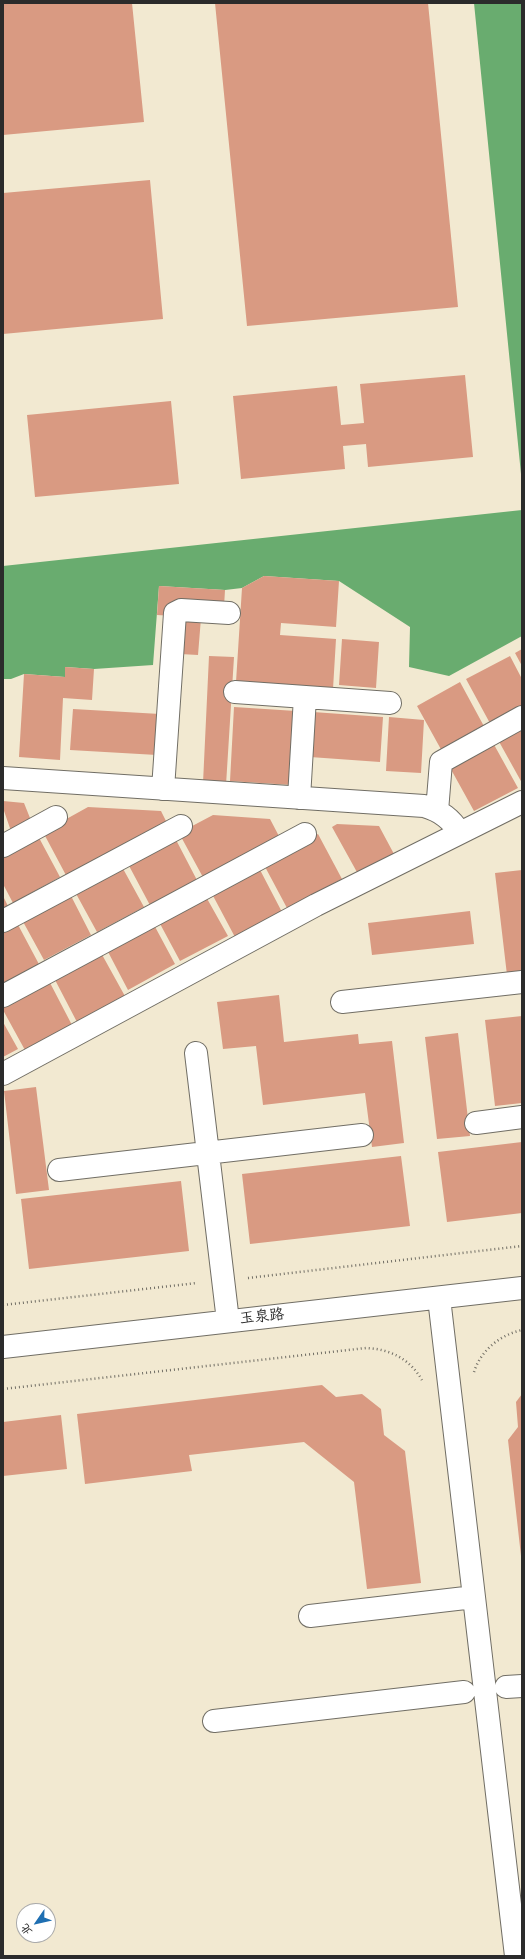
<!DOCTYPE html>
<meta charset="utf-8">
<style>
body{margin:0}
#map{position:relative;width:525px;height:1959px;overflow:hidden;background:#f2e9d1;font-family:Sriracha,"LXGW WenKai TC",sans-serif}
canvas{display:block}
.frame{position:absolute;inset:0;border:4px solid #2b2b2b;pointer-events:none}
.north{position:absolute;left:16px;top:1903px;width:40px;height:40px;box-sizing:border-box;background:#fff;border:1px solid #aaa;border-radius:50%;rotate:236deg;font-size:11px;font-weight:700;line-height:16px;text-align:center;color:#2b2b2b}
.north::after{content:'';display:block;margin:auto;width:14px;height:18px;background:#1f6fb2;clip-path:polygon(50% 0,100% 100%,50% 72%,0 100%)}
</style>
<div id="map">
<canvas width="525" height="1959"></canvas>
<div class="frame"></div>
<div class="north">北</div>
</div>
<script>
const c = document.querySelector('canvas').getContext('2d');
c.lineJoin = 'round';
function paint(path, color) { c.fillStyle = color; c.fill(path, 'evenodd'); }
function strokePath(path, color, width, dash) { c.strokeStyle = color; c.lineWidth = width; c.lineCap = dash ? 'butt' : 'round'; c.setLineDash(dash || []); c.stroke(path); }
function write(font, color, halo, rows, align = 'center') {
  c.font = font + ' Sriracha,"LXGW WenKai TC",sans-serif'; c.lineWidth = 3; c.setLineDash([]); c.textBaseline = 'middle'; c.strokeStyle = halo; c.fillStyle = color; for (const [text, x, y, turn = 0] of rows) {
    c.save(); c.translate(x, y); c.rotate((+turn || 0) * Math.PI / 180); c.textAlign = isNaN(turn) ? turn : align; if (halo) c.strokeText(text, 0, 0); c.fillText(text, 0, 0); c.restore();
  }
}
const forest = new Path2D(`
 M474 3H522V484Z
 M522 510V636L449 676 409 667 410 627 339 581 264 576 242 588 225 590 159 586 153 665 94 669 65 667V677L24 674 11 679H3V566Z`);
const building = new Path2D(`
 M3 3H132L144 122 3 135Z
 M215 3H428L458 307 247 326Z
 M150 180 163 319 3 334V193Z
 M465 375 473 457 368 467 366 444 343 446 345 469 241 479 233 396 337 386 341 425 364 423 360 384Z
 M171 401 179 484 35 497 27 415Z
 M264 576 339 581 336 627 281 623 280 635 336 639 333 689 236 682 242 588Z
 M159 586 225 590 224 607 174 616 157 615Z
 M182 616 201 618 198 655 180 654Z
 M342 639 379 642 376 688 339 685Z
 M522 649V666L515 653Z
 M209 656 234 657 226 785 203 783Z
 M510 656 522 679V711L492 727 466 679Z
 M65 667 94 669 92 700 63 698 60 760 19 757 24 674 65 677Z
 M460 682 486 730 443 753 417 706Z
 M234 707 296 711 292 785 230 781Z
 M73 709 160 714 157 755 70 750Z
 M313 712 383 717 380 762 310 757Z
 M389 717 424 720 421 773 386 771Z
 M522 725V783L497 738Z
 M492 741 518 788 474 811 448 764Z
 M3 801 24 803 32 823 12 834 3 808Z
 M88 807 161 811 168 825 68 879 43 832Z
 M213 815 270 819 281 840 205 881 179 833Z
 M337 824 379 826 394 854 358 874 332 827Z
 M37 834 60 877 13 903 3 884V853Z
 M318 834 342 879 287 908 263 863Z
 M174 836 199 884 152 909 127 862Z
 M121 865 144 907 97 932 74 890Z
 M258 866 283 914 236 939 211 892Z
 M522 870V974L507 975 495 873Z
 M69 892 91 935 44 960 21 918Z
 M205 895 228 936 180 961 158 920Z
 M3 896 10 910 3 914Z
 M470 911 474 944 372 955 368 923Z
 M16 921 41 968 3 989V928Z
 M153 923 175 964 128 990 106 948Z
 M100 951 126 998 78 1024 53 976Z
 M48 979 73 1027 26 1052 3 1010V1003Z
 M279 995 284 1042 358 1034 359 1044 392 1041 404 1143 372 1147 365 1093 263 1105 256 1046 223 1049 217 1002Z
 M522 1016V1103L495 1106 485 1020Z
 M3 1022 18 1049 3 1057Z
 M458 1033 470 1136 437 1139 425 1037Z
 M36 1087 49 1190 16 1194 4 1091Z
 M522 1142V1213L447 1222 438 1152Z
 M401 1156 410 1226 250 1244 242 1174Z
 M181 1181 189 1251 29 1269 21 1199Z
 M322 1385 336 1397 362 1394 381 1409 384 1435 405 1451 421 1583 367 1589 354 1482 304 1442 189 1455 192 1471 85 1484 77 1414Z
 M522 1394V1556H521L508 1440 518 1427 516 1402Z
 M61 1415 67 1469 3 1476V1422Z`);
const path = new Path2D(`
 M248 1278 522 1246
 M3 1305 197 1283
 M474 1372C481 1350 500 1335 522 1330
 M3 1389 366 1348C390 1349 410 1359 422 1380`);
const minor = new Path2D(`
 M235 692 390 703
 M3 778 424 806C441 811 451 819 460 833
 M163 789 175 613 181 610 229 613
 M299 798 305 697
 M437 811 441 762 522 717
 M3 846 56 817
 M3 921 181 826
 M3 996 305 834
 M342 1002 522 982
 M196 1053 228 1321
 M3 1074 316 905 522 802
 M476 1123 522 1117
 M59 1170 362 1135
 M439 1298 516 1956
 M3 1347 522 1288
 M310 1616 474 1597
 M506 1687 522 1686
 M214 1721 464 1692`);
const streetNames = [
 ["玉泉路",262,1317,-6]
];
paint(forest, '#69ac6f');
paint(building, '#d99a82');
strokePath(minor, '#716e65', 24);
strokePath(path, '#716e65', 2.5, [1, 3]);
strokePath(minor, '#fff', 22);
write('15px', '#2b2b2b', '#fff', streetNames);
</script>
